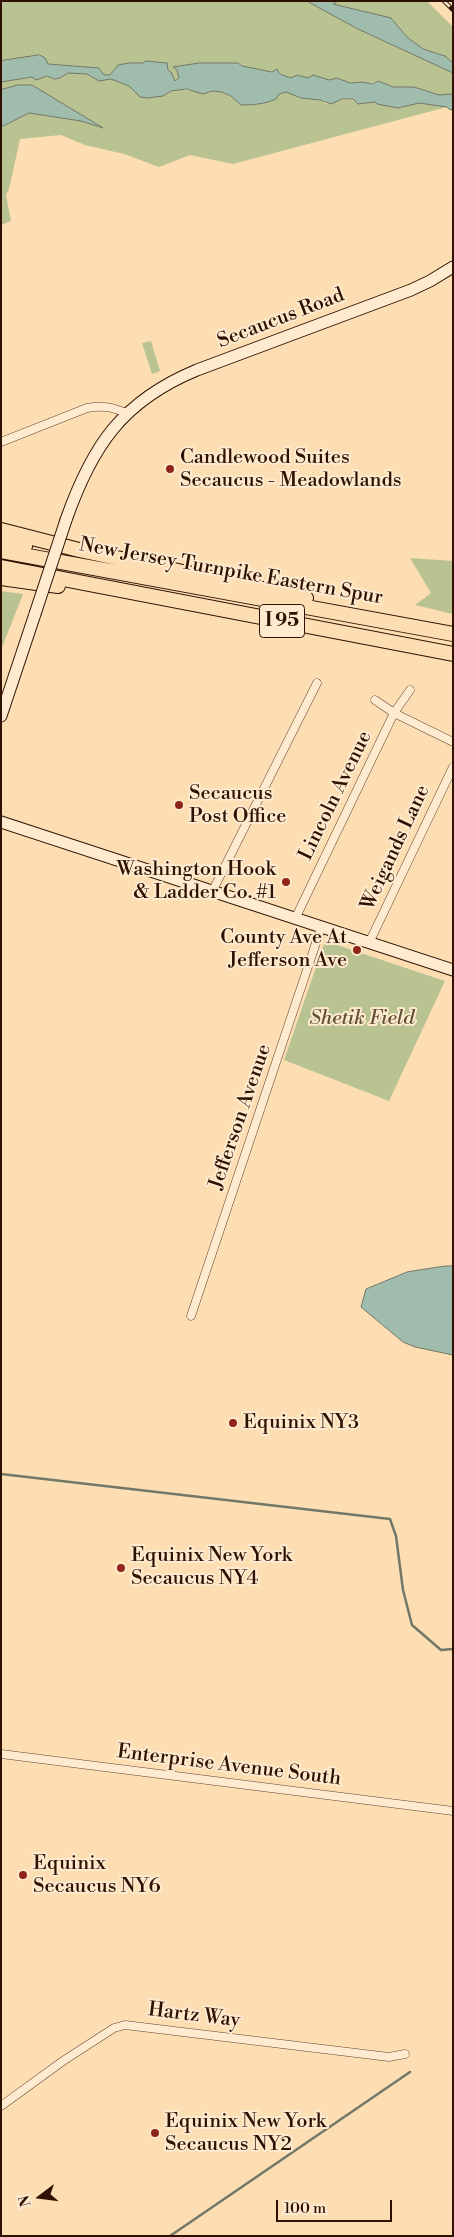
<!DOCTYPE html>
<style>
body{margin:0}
#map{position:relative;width:454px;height:2237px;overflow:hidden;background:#fddeb3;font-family:"Libre Bodoni",serif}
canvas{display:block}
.frame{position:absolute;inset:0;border:2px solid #2e1101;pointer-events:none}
.north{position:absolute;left:15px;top:2172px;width:50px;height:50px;-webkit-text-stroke:4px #feeace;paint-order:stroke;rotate:255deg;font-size:14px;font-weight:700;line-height:20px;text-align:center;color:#2e1101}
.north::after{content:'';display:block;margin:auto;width:18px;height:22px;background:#2e1101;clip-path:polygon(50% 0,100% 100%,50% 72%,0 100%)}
.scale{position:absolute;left:276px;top:2200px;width:116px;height:22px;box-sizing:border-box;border:2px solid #2e1101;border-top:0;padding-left:6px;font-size:15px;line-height:18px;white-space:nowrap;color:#2e1101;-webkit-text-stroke:4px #feeace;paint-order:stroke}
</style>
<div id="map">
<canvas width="454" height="2237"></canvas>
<div class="frame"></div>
<div class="north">N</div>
<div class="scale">100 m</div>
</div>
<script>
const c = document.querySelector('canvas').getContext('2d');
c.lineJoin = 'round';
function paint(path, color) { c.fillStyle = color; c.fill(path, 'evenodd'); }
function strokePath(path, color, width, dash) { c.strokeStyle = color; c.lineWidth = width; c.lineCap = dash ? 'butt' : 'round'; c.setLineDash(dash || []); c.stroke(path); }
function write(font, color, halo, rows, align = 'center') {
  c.font = font + ' "Libre Bodoni",serif'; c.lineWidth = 4; c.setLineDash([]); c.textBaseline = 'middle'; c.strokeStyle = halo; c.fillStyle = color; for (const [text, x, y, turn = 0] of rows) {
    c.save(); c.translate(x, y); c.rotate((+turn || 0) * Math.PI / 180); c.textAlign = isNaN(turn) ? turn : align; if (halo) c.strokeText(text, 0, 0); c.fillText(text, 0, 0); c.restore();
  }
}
const green = new Path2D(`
 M1 1H307L358 29 453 73V94L439 95 414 87H393L378 81C374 84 353 84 347 82 344 81 340 78 336 78 334 78 331 80 329 80 315 79 285 83 277 69L273 72 242 66 238 63H199L174 68 177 70 179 78 175 81 171 72 162 63H129L118 65 110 75H104L99 68 48 64 40 55 1 61Z
 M338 1H427L453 27V63L445 56 423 49 407 37 391 18 332 4Z
 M68 73 87 74 99 80 111 79 130 86 134 92 163 96C176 87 187 90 201 93 205 94 209 92 213 91 225 90 233 97 241 105L269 102 279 94 286 92 301 98 320 100 326 104C340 100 350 97 363 104L376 102 377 104 398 108 419 103 447 107 233 164 190 155 159 167 124 154 85 145 61 135 20 139 9 189 6 195 11 221 1 225V127L29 113 81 121 100 127 32 85H18L1 90V82L32 77 36 79 47 76 54 79Z
 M151 341 160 371 152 374 142 343Z
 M410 558 453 561V614L415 605 431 593Z
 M1 591 23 594 1 650Z
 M325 941 445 981 389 1101 284 1060Z`);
const water = new Path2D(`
 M307 1H338L333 4 391 18 407 37 423 49 445 56 453 63V73L358 29Z
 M40 55 45 58 48 64 99 68 104 75H110L118 65 129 63H143L146 61 167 63 168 70 171 72 175 81 179 78 177 70 173 67 199 63H238L242 66 272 72 277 69 280 74 291 78 297 75 308 78 313 75 329 80 337 78 350 83 362 82 373 84 378 81 393 87H414L439 95 453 94V109L450 110 447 107 419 103 398 108 377 104 375 102 358 104 353 99H342L331 104 320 100 301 98 286 92 279 94 276 99C265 104 253 105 241 105L231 96 222 92 212 91 203 94 186 89 171 91 163 96 148 98 140 97 129 86 111 79 99 81 87 74 68 73 60 78 54 79 47 76 36 80 32 77 1 82V61Z
 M18 85H32L103 128 81 121 29 113 1 127V90Z
 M445 1266H453V1355L415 1347 403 1342 361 1307 366 1289 407 1272Z`);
const stream = new Path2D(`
 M1 1474 390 1519 396 1536 403 1590 412 1625 441 1650 453 1649
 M170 2236 410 2072`);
const minor = new Path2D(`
 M1 442 87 408C102 405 112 407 126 413
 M375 700 394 713 453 742
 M212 892 317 683
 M295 919 394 713 410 690
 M369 943 453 767
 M191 1316 321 928
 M1 1754 453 1811
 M1 2106 63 2061 114 2028 125 2025 389 2057 405 2054`);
const secondary = new Path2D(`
 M66 520C92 446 122 401 197 370L411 290 430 281 453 267
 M1 716 35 614
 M1 822 453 970`);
const motorway = new Path2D(`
 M1 530 79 550 306 598
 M1 540 25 546
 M1 551 453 634
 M1 567 453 654
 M1 578 58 586`);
const rail = new Path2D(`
 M444 1 453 10`);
const secondaryBridge = new Path2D(`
 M35 614 66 520`);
const markers = [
 [170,469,5,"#8f2418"],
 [179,805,5,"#8f2418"],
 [286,882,5,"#8f2418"],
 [357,950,5,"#8f2418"],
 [233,1423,5,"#8f2418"],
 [121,1568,5,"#8f2418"],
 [23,1875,5,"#8f2418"],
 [155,2133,5,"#8f2418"]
];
const shields = [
 [282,621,45]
];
const shieldNames = [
 ["I 95",282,621]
];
const streetNames = [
 ["Secaucus Road",281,319,-21],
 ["New Jersey Turnpike Eastern Spur",231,572,10],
 ["Lincoln Avenue",336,796,-64],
 ["Weigands Lane",396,848,-65],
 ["Jefferson Avenue",241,1117,-71],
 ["Enterprise Avenue South",229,1766,7],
 ["Hartz Way",194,2016,7]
];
const poiNames = [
 ["Candlewood Suites",180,458],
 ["Secaucus - Meadowlands",180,481],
 ["Secaucus",189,794],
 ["Post Office",189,817],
 ["Washington Hook",276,870,"right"],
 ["& Ladder Co. #1",276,893,"right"],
 ["County Ave At",347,938,"right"],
 ["Jefferson Ave",347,961,"right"],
 ["Equinix NY3",243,1423],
 ["Equinix New York",131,1556],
 ["Secaucus NY4",131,1579],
 ["Equinix",33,1864],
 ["Secaucus NY6",33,1887],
 ["Equinix New York",165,2122],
 ["Secaucus NY2",165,2145]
];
const parkNames = [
 ["Shetik Field",362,1019]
];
paint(green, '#b9c291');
paint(water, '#9fbcad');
strokePath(water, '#727868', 1);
strokePath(stream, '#727868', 2.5);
strokePath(minor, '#62442e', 9);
strokePath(secondary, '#2e1101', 13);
strokePath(motorway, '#2e1101', 16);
strokePath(minor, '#feeace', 8);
strokePath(secondary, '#feeace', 11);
strokePath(motorway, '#fddeb3', 14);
strokePath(rail, '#2e1101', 4.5);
strokePath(rail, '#feeace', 2.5, [8]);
strokePath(secondaryBridge, '#2e1101', 13, []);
strokePath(secondaryBridge, '#feeace', 11);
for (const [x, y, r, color] of markers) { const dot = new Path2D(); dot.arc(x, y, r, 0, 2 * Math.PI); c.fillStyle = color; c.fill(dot); strokePath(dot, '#feeace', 2); }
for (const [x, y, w] of shields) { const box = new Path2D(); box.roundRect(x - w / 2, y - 16.5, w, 33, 4); c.fillStyle = '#feeace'; c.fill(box); strokePath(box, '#2e1101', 1); }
write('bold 19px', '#2e1101', null, shieldNames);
write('20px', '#2e1101', '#feeace', streetNames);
write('20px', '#2e1101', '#feeace', poiNames, 'left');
write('italic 20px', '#5f4f33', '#feeace', parkNames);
</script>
